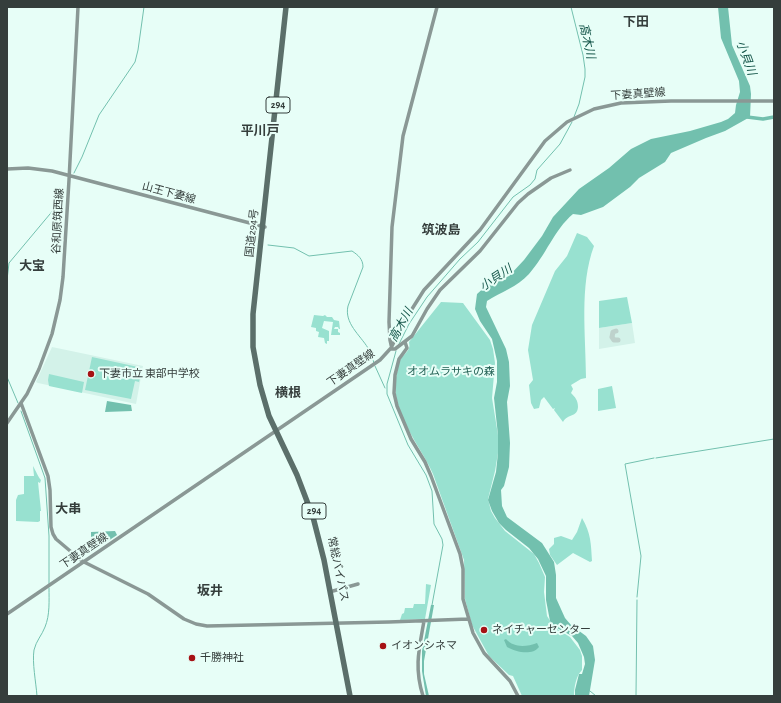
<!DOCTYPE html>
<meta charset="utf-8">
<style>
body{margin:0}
#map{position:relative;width:781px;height:703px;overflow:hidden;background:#e7fef7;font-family:"Alegreya Sans",sans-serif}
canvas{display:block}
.frame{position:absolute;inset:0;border:8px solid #353e3c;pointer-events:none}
</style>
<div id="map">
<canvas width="781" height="703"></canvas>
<div class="frame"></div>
</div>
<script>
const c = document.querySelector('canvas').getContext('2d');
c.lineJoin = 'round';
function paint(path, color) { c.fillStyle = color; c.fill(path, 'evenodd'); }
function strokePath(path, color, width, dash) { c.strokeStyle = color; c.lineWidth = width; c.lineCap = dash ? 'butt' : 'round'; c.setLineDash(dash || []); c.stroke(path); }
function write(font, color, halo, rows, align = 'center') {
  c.font = font + ' "Alegreya Sans","Noto Sans JP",sans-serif'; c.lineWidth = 4; c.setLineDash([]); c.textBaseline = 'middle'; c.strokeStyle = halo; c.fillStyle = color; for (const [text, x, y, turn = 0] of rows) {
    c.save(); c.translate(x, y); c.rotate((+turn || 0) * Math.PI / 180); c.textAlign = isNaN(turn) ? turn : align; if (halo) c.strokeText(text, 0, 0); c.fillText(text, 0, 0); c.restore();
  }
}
const built = new Path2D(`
 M632 323 635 343 599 349V328Z
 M52 347 143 366 136 404 38 383 36 382Z`);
const green = new Path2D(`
 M577 233 587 237 594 246C579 286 586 336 586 378L581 379 571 385 573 389 571 393C575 397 578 400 578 407 577 418 568 413 563 422L554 410 555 408 553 409 544 397 541 400 539 408 534 409 531 403 529 385 533 380 528 350 532 325 555 271 567 256Z
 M627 297 632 323 599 328V301Z
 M441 302 463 303 490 340 493 349 495 363 492 398 498 435V453L495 471 488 499 491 511 495 518 505 531 534 554 539 563 545 577 544 592 547 616 554 627 570 637 580 650 582 656V670C576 676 574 687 574 696H522L513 676 509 675 489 656 472 625 465 599 464 560 433 474C420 444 391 414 396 378 397 373 398 366 400 360 402 356 408 352 409 348 410 346 409 344 409 342Z
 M314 315 323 316 325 315 327 317H332L334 320 339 321 340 329H339L338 327H335L334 329H338V332L340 333V335H331L333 322 324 321 322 328 329 331V341H327V344L325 343 324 338 318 337 319 332 316 331V328L311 327Z
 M92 357 138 367 140 372 137 377 140 378 139 382 135 381 131 399 85 390Z
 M49 374 84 382 82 393 49 386 48 380Z
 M612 386 616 408 598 411V389Z
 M33 466C36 471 38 477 41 480L40 483 38 482 41 511H40V521L38 522 16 521V500L18 495 24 494V476H34Z
 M582 518C591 533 591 544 592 561L590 562 573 553 557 565 550 555 549 549 554 544V538L561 536 572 540 577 532Z
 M426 584 431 585 425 619 400 620 402 614 404 613 405 608H413L414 604H425Z`);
const water = new Path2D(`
 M718 7H728L732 45 750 86 751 94 750 117 725 131 706 138 671 153 665 162 639 178 630 187 603 207 581 215 573 214C554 230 546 255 529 274 517 287 501 292 487 301L486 307 506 349 509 362 510 386 507 402 510 443 509 467 504 486 501 490 502 506 507 517 542 543 554 562 556 575V598L565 618 571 625 586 636 593 646 595 660 589 696H575V690L579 674H582L585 664 584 657 578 643 572 636 555 627 550 621 546 600V576L538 559 529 548 506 530 499 523 492 511 488 500 496 472 498 453V435L494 398 497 382V361L492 339 480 321 475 309 477 294 487 285 509 276 524 260 542 236 553 217 579 189 609 168 631 149 651 139 690 131 721 122 728 119 735 113 736 105 740 92 739 81 721 38Z
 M107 401 131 405 132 411 105 412Z
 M115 531 117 535 108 541 99 536 91 544V532Z
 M431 605H434L424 661V674L429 696H426L422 671V651Z
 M506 639C514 648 526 647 537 643L539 647C532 656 516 652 507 647L504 640Z`);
const stream = new Path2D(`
 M571 7 583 55 585 69V77L579 104 574 117
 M74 173 82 157 99 115 135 62 138 50 144 7
 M268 245 294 248 309 256 352 251C358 255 363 259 363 267L348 306C344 323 360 335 368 348 371 352 372 358 374 363
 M7 280 9 263 55 208 63 191
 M398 346 409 324 427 297 460 259 478 242 513 197 530 185 535 179 537 170 560 144 572 122
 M396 351 387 384V394L408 445 426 475 432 491 434 524 442 539 443 545 432 605
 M375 366 385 388
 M7 377 18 403
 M21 411 45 478 49 536V584
 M656 458 774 439
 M637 597 641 556 625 464 654 458
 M590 691 596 696
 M37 696C36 682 32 663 34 650 36 641 42 635 45 627 50 615 49 601 49 588
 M636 696 637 600`);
const river = new Path2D(`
 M747 117 763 119 774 117`);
const taxiway = new Path2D(`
 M612 337 614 340H618
 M612 337 613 332 616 331`);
const secondary = new Path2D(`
 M437 7 403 136 392 227 389 322 390 340 392 349H395L412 336 427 309 440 290 480 251 518 203 528 194 551 178 570 170
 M7 169 28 168 52 171 265 227
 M405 342 407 348 399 359 395 375 394 393 397 406 411 439 425 462 431 476 460 554 463 569V599L473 633 484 653 510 681 518 696
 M21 403 48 476 50 490 51 527 53 534 56 539 82 561 148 594 184 619 196 624 207 626 389 622 468 619
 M7 423 27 394 39 369 52 334 60 300 63 277 69 180 78 7
 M333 591 358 584
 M7 614 380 360 391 348 405 320 424 290 480 230 545 141 567 122 594 109 621 103 671 101H774
 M423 696C414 668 419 649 424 621`);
const highway = new Path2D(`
 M286 7 253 314V347L260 385 269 416 297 475 313 517 324 560 350 696`);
const markers = [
 [91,374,4,"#a61114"],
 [484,630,4,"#a61114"],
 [383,646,4,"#a61114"],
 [192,658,4,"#a61114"]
];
const shields = [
 [278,105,24],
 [314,511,24]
];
const shieldNames = [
 ["294",278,105],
 ["294",314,511]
];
const streetNames = [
 ["下妻真壁線",638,94,-4],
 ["山王下妻線",169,193,15],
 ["谷和原筑西線",58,221,-87],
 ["国道294号",252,233,-84],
 ["下妻真壁線",351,368,-35],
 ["下妻真壁線",84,551,-34],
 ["常総バイパス",338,569,78]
];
const parkNames = [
 ["オオムラサキの森",451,372]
];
const poiNames = [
 ["下妻市立 東部中学校",99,374],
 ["ネイチャーセンター",492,630],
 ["イオンシネマ",391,646],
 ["千勝神社",200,658]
];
const waterNames = [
 ["高木川",587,41,77],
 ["小貝川",746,58,70],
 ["小貝川",496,278,-34],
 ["高木川",401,325,-61]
];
const quarterNames = [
 ["下田",636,22],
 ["平川戸",260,131],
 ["筑波島",441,230],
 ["大宝",32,266],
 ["横根",288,393],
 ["大串",68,509],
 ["坂井",210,591]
];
paint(built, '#d3f2e9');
paint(green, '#98e1d0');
paint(water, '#72c0ae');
strokePath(stream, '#72c0ae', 1);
strokePath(river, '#72c0ae', 3.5);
strokePath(taxiway, '#bed2cc', 5);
strokePath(secondary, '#8a9895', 3.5);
strokePath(highway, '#5b6f6a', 5.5);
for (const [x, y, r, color] of markers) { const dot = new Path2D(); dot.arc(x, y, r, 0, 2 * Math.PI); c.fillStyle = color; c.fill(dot); strokePath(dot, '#e7fef7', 1.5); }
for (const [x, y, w] of shields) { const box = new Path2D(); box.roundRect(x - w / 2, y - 8, w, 16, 3); c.fillStyle = '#e7fef7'; c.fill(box); strokePath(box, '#353e3c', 1); }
write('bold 10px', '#353e3c', null, shieldNames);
write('11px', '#353e3c', '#e7fef7', streetNames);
write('11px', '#236155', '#e7fef7', parkNames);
write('11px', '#353e3c', '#e7fef7', poiNames, 'left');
write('italic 12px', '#15564a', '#e7fef7', waterNames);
write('bold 13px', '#353e3c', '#e7fef7', quarterNames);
</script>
